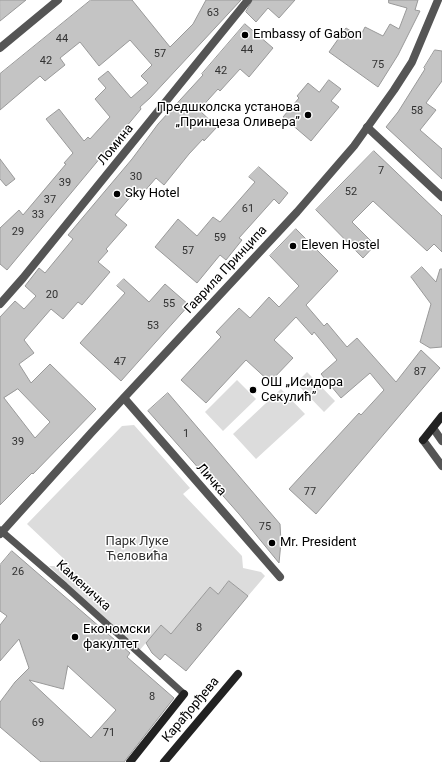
<!DOCTYPE html>
<meta charset="utf-8">
<style>
body{margin:0}
canvas{display:block;background:#fff}
</style>
<canvas width="442" height="762"></canvas>
<script>
const c = document.querySelector('canvas').getContext('2d');
c.lineJoin = 'round';
function paint(path, color) { c.fillStyle = color; c.fill(path, 'evenodd'); }
function strokePath(path, color, width, dash) { c.strokeStyle = color; c.lineWidth = width; c.lineCap = dash ? 'butt' : 'round'; c.setLineDash(dash || []); c.stroke(path); }
function write(font, color, halo, rows, align = 'center') {
  c.font = font + ' Roboto,sans-serif'; c.lineWidth = 3; c.setLineDash([]); c.textBaseline = 'middle'; c.strokeStyle = halo; c.fillStyle = color; for (const [text, x, y, turn = 0] of rows) {
    c.save(); c.translate(x, y); c.rotate((+turn || 0) * Math.PI / 180); c.textAlign = isNaN(turn) ? turn : align; if (halo) c.strokeText(text, 0, 0); c.fillText(text, 0, 0); c.restore();
  }
}
const green = new Path2D(`
 M307 372 335 401 324 412 296 383Z
 M237 380 256 399 223 431 205 412Z
 M281 389 305 414 256 459 233 434Z
 M134 425 190 488 183 494 242 556 243 568 261 572 265 576 248 596 229 581 218 594 210 587 171 634 161 625 139 651 49 566H60L64 559 27 524 122 426Z`);
const building = new Path2D(`
 M0 0H26L0 21Z
 M91 0H132L170 47 193 24 206 0H241L150 98 140 107 141 109 106 151 7 270 0 264V228L19 210 23 215 66 164 64 163 73 153 46 119 59 109 84 141 88 137 90 139 110 117 95 99 106 88 98 79 108 71 131 98 148 83 141 76 152 65 130 40 99 66 80 42 60 58 65 65 45 81 40 76 0 110V74Z
 M253 0H295L279 18 268 8 256 22 246 12Z
 M389 0H418L415 10 420 11 398 55 378 87 329 52 346 28 360 37 365 27 383 36 390 24 399 29 407 8 389 3Z
 M245 24 273 48 249 77 240 69 220 91 218 89 199 110 217 127 204 141 203 139 189 154 164 185 156 178 143 193 138 188 115 215 127 225 106 249 108 251 98 262 110 272 82 305 78 302 63 319 51 309 24 340 34 353 19 364 31 383 50 364 96 409 33 474 32 473 0 505V317L15 301 24 309 36 296 25 286 39 268 45 273 73 239 68 235 132 159 158 124 203 75 202 74ZM18 389 50 422 35 438 4 398Z
 M435 50 442 51V81L426 103 436 110 420 130 442 149V179L386 127 398 112 425 69 424 68Z
 M329 80 341 89 331 101 339 107 311 141 283 117 299 98 297 96 308 83 319 92Z
 M374 151 442 216V252L434 244 427 251 373 201 352 222 375 245 363 258 316 210Z
 M0 159 15 179 6 186 0 179Z
 M259 167 288 193 279 204 274 199 239 238 242 240 226 260 220 255 197 283 155 247 178 219 197 236 213 217 220 222 255 182 249 177Z
 M296 229 338 271 306 305 324 326 327 323 347 347 357 338 396 382 421 350 440 368 316 514 289 489 359 413 361 415 384 390 370 373 341 398 321 374 337 360 314 332 312 335 296 317 274 340 293 358 270 382 246 360 206 403 181 380 221 337 216 332 239 308 250 318 269 297 279 307 299 286 270 256Z
 M422 267 436 282 440 269H442V347L430 348 420 342 431 304 411 277Z
 M124 279 149 302 165 284 189 305 121 381 80 343 125 293 117 286Z
 M168 393 280 524 281 542 279 563 239 514 148 411Z
 M12 551 130 653 127 657 174 698 124 762H41L0 727V702L15 682 29 668 19 639 0 661V625L7 616 0 611V565ZM68 666 116 710 91 738 29 680 63 689Z
 M229 581 248 596 186 671 165 654 160 660 152 653 146 643 161 625 171 634 210 587 218 594Z`);
const pedestrian = new Path2D(`
 M0 530 65 586 184 694`);
const minor = new Path2D(`
 M367 127 442 197
 M0 304 23 278 248 0
 M124 398 280 577
 M433 428 442 441
 M423 440 442 466`);
const tertiary = new Path2D(`
 M0 48 58 0
 M0 534 92 432 297 212 354 146 394 90 412 62 438 0`);
const secondary = new Path2D(`
 M423 440 442 416
 M130 762 184 694
 M164 762 238 674`);
const markers = [
 [245,35,4,"#000"],
 [308,115,4,"#000"],
 [117,194,4,"#000"],
 [293,246,4,"#000"],
 [253,390,4,"#000"],
 [272,543,4,"#000"],
 [75,637,4,"#000"]
];
const numberNames = [
 ["63",213,13],
 ["44",62,39],
 ["44",247,50],
 ["57",160,54],
 ["42",46,61],
 ["75",378,65],
 ["42",221,71],
 ["58",417,111],
 ["7",381,171],
 ["30",136,177],
 ["39",65,183],
 ["52",351,192],
 ["37",50,200],
 ["61",248,209],
 ["33",38,215],
 ["29",18,232],
 ["59",220,238],
 ["57",188,251],
 ["20",52,295],
 ["55",169,304],
 ["53",153,326],
 ["47",120,362],
 ["87",420,372],
 ["1",186,434],
 ["39",18,442],
 ["77",310,492],
 ["75",265,527],
 ["26",18,572],
 ["8",199,628],
 ["8",152,697],
 ["69",38,723],
 ["71",109,733]
];
const poiNames = [
 ["Embassy of Gabon",253,35],
 ["Предшколска установа",300,108,"right"],
 ["„Принцеза Оливера”",300,123,"right"],
 ["Sky Hotel",125,194],
 ["Eleven Hostel",301,246],
 ["ОШ „Исидора",261,383],
 ["Секулић”",261,398],
 ["Mr. President",280,543],
 ["Економски",83,630],
 ["факултет",83,645]
];
const streetNames = [
 ["Ломина",116,145,-51],
 ["Гаврила Принципа",226,270,-47],
 ["Личка",211,480,49],
 ["Каменичка",83,586,42],
 ["Карађорђева",191,710,-50]
];
const parkNames = [
 ["Парк Луке",137,542],
 ["Ћеловића",137,557]
];
paint(green, '#dcdcdc');
paint(building, '#c4c4c4');
strokePath(building, '#999', 1);
strokePath(pedestrian, '#555', 7);
strokePath(minor, '#555', 8);
strokePath(tertiary, '#555', 8);
strokePath(secondary, '#222', 8);
for (const [x, y, r, color] of markers) { const dot = new Path2D(); dot.arc(x, y, r, 0, 2 * Math.PI); c.fillStyle = color; c.fill(dot); strokePath(dot, '#fff', 1.5); }
write('11px', '#313131', null, numberNames);
write('13px', '#000', '#fff', poiNames, 'left');
write('13px', '#000', '#fff', streetNames);
write('13px', '#333', '#fff', parkNames);
</script>
